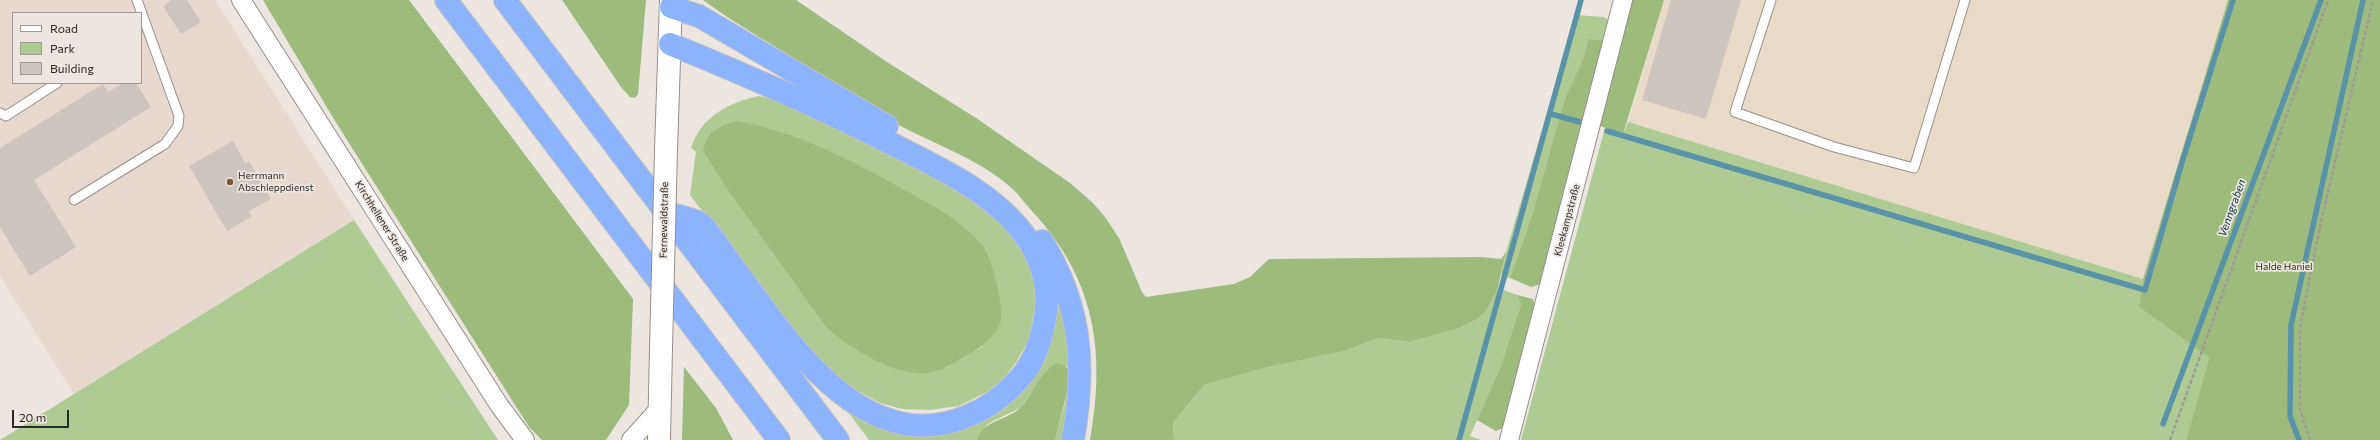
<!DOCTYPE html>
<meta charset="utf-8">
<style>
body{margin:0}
#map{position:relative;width:2380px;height:440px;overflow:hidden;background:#ece5e0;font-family:Commissioner,sans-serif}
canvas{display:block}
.legend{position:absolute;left:12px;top:12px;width:130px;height:72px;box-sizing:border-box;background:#ece5e0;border:1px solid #9f9996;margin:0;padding:5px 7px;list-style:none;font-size:12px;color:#2b2827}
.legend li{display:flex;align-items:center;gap:8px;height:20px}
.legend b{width:20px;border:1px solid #9f9996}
.scale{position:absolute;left:12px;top:410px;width:57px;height:18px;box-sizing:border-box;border:2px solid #2b2827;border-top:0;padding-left:5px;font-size:12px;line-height:14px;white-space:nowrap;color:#2b2827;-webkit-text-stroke:3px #ece5e0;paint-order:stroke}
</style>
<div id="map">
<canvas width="2380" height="440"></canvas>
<ul class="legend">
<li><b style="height:5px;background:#fff"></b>Road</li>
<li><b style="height:11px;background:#afcb94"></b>Park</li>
<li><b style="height:11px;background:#ccc5c0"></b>Building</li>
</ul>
<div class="scale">20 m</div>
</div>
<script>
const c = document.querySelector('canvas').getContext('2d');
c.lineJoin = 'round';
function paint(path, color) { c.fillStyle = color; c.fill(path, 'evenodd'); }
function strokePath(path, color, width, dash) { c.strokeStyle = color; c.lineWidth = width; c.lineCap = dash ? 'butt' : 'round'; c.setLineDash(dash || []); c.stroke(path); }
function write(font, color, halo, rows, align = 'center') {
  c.font = font + ' Commissioner,sans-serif'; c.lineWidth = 3.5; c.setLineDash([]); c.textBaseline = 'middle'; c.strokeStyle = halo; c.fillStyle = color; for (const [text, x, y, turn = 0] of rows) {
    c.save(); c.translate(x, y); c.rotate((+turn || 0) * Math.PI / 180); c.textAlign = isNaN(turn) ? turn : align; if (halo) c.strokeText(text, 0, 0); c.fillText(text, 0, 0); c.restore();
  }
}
const built = new Path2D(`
 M0 0H215L354 220 74 394 0 276ZM13 13H141V83H13Z`);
const industrial = new Path2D(`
 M1664 0H2228L2143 279 1628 122Z`);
const green = new Path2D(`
 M1576 15 1604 17 1609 20 1606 40 1588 39 1584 57 1565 98 1532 215 1510 278 1501 275 1506 252Z
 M758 96 776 99 897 153 991 209 1014 234 1026 257 1034 281 1035 306 1029 339 1017 361 1004 378 987 392 959 406 929 410 902 409 880 403 844 383 796 336 690 195 696 152 691 148C701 117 728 103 758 96ZM703 151 983 346 947 367 931 372 825 326 724 185Z
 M1628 122 2143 279 2139 307 2209 358 2186 440H1521L1605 128 1623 134Z
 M354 220 498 440H0Z
 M1504 290 1517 295 1521 304 1501 366 1470 436 1481 440H1174L1173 423 1204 385 1268 367 1344 351 1379 338 1410 342 1456 329 1487 309 1497 291Z
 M1061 293 1074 355 1067 440H1055L1065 402 1068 367 1057 363 1020 408 989 423 977 440H869L848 412 847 410 870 421 999 407 1054 295Z`);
const forest = new Path2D(`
 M263 0H409L633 299 629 405 606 440H542L529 427 335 121Z
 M562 0H646L638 94 635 98 630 97 621 87Z
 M703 0H796L887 62 976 118 1070 183 1093 203 1105 217 1119 238 1142 292 1146 297 1234 284 1250 277 1269 259 1480 257 1501 259 1506 252 1497 291 1487 309 1477 319 1456 329 1410 342 1379 338 1344 351 1268 367 1204 385 1173 423 1174 440H1090C1106 351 1095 279 1032 211 1024 202 1017 192 1008 185 977 158 931 143 895 123 856 99 817 74 779 49 753 33 727 18 703 0Z
 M1631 0H1664L1623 134 1600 126Z
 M2228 0H2380V440H2186L2209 358 2139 307 2143 279Z
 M1588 39 1606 40 1541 284 1531 287 1510 278 1532 215 1565 98 1584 57Z
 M737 121C794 131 851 160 901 188 928 203 962 220 982 245 993 259 1002 300 1001 318 1000 332 984 345 973 352 960 359 948 368 933 372 899 380 849 348 825 326L724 185 703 151C708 130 717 127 737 121Z
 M1517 295 1533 299 1535 307 1505 427 1496 431 1477 420 1501 366 1521 304Z
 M1057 363 1062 364 1070 370V380L1055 440H977C985 419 1006 421 1020 408 1034 395 1039 372 1057 363Z
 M684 367 716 408 733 440H682Z`);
const stream = new Path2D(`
 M1551 114 1580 122
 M1607 131 2145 290 2183 159 2233 0
 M2163 424 2321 0
 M1459 440 1581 0
 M2299 440 2290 416 2291 325 2363 0`);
const building = new Path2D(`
 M171 0H187L201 22 181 34 163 6Z
 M1671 0H1741L1706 119 1642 100Z
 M123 83H136L151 107 34 180 76 247 30 276 0 227V148L103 84 108 92Z
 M233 141 245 163 249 161 271 199 249 211 252 216 227 231 189 166Z`);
const path = new Path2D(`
 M2170 440 2328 0
 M2310 440 2300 410V327L2321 222 2373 0`);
const service = new Path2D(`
 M1771 0 1735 112 1834 147 1914 168 1965 0
 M0 113 6 116 57 83
 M74 200 165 144 178 126 179 116 137 0`);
const minor = new Path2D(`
 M241 0 499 405 525 440
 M631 440 660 408
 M1509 440 1623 0`);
const secondary = new Path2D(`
 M666 150 671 0
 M659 440 661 348`);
const motorway = new Path2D(`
 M446 0 779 440
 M505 0 838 440
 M671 7 699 16 887 126
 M667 213C677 216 693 218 701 224 709 230 725 256 732 265 775 322 829 410 905 424 948 431 991 411 1019 379 1033 364 1040 344 1044 324 1051 291 1043 260 1023 233 990 190 935 166 888 142 817 106 744 74 670 44
 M1042 241C1082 307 1086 366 1073 440`);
const secondaryBridge = new Path2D(`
 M661 348 666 150`);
const markers = [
 [230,182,4,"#7b5930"]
];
const poiNames = [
 ["Herrmann",238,176],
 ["Abschleppdienst",238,188]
];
const streetNames = [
 ["Fernewaldstraße",664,220,-89],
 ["Kleekampstraße",1567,220,-75],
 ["Kirchhellener Straße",382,221,58]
];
const parkNames = [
 ["Halde Haniel",2284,267]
];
const waterNames = [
 ["Venngraben",2232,208,-70]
];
paint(built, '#e7d9d0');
paint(industrial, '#e8dbc7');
paint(green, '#afcb94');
paint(forest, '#9cbb7d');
strokePath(stream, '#5a92a8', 5.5);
paint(building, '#ccc5c0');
strokePath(service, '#968f8a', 11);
strokePath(minor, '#968f8a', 20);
strokePath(secondary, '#968f8a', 24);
strokePath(motorway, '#c4c3c3', 24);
strokePath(path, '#9f9996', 2.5, [4, 2]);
strokePath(service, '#fff', 9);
strokePath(minor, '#fff', 18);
strokePath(secondary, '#fff', 22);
strokePath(motorway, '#8db3fd', 22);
strokePath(secondaryBridge, '#968f8a', 24, []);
strokePath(secondaryBridge, '#fff', 22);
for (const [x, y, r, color] of markers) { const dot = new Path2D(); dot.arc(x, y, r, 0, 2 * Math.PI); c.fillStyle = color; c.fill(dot); strokePath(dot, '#ece5e0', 1.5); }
write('10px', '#2b2827', '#ece5e0', poiNames, 'left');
write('10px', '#2b2827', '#ece5e0', streetNames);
write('10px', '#24380a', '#ece5e0', parkNames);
write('italic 11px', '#062e3c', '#ece5e0', waterNames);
</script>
